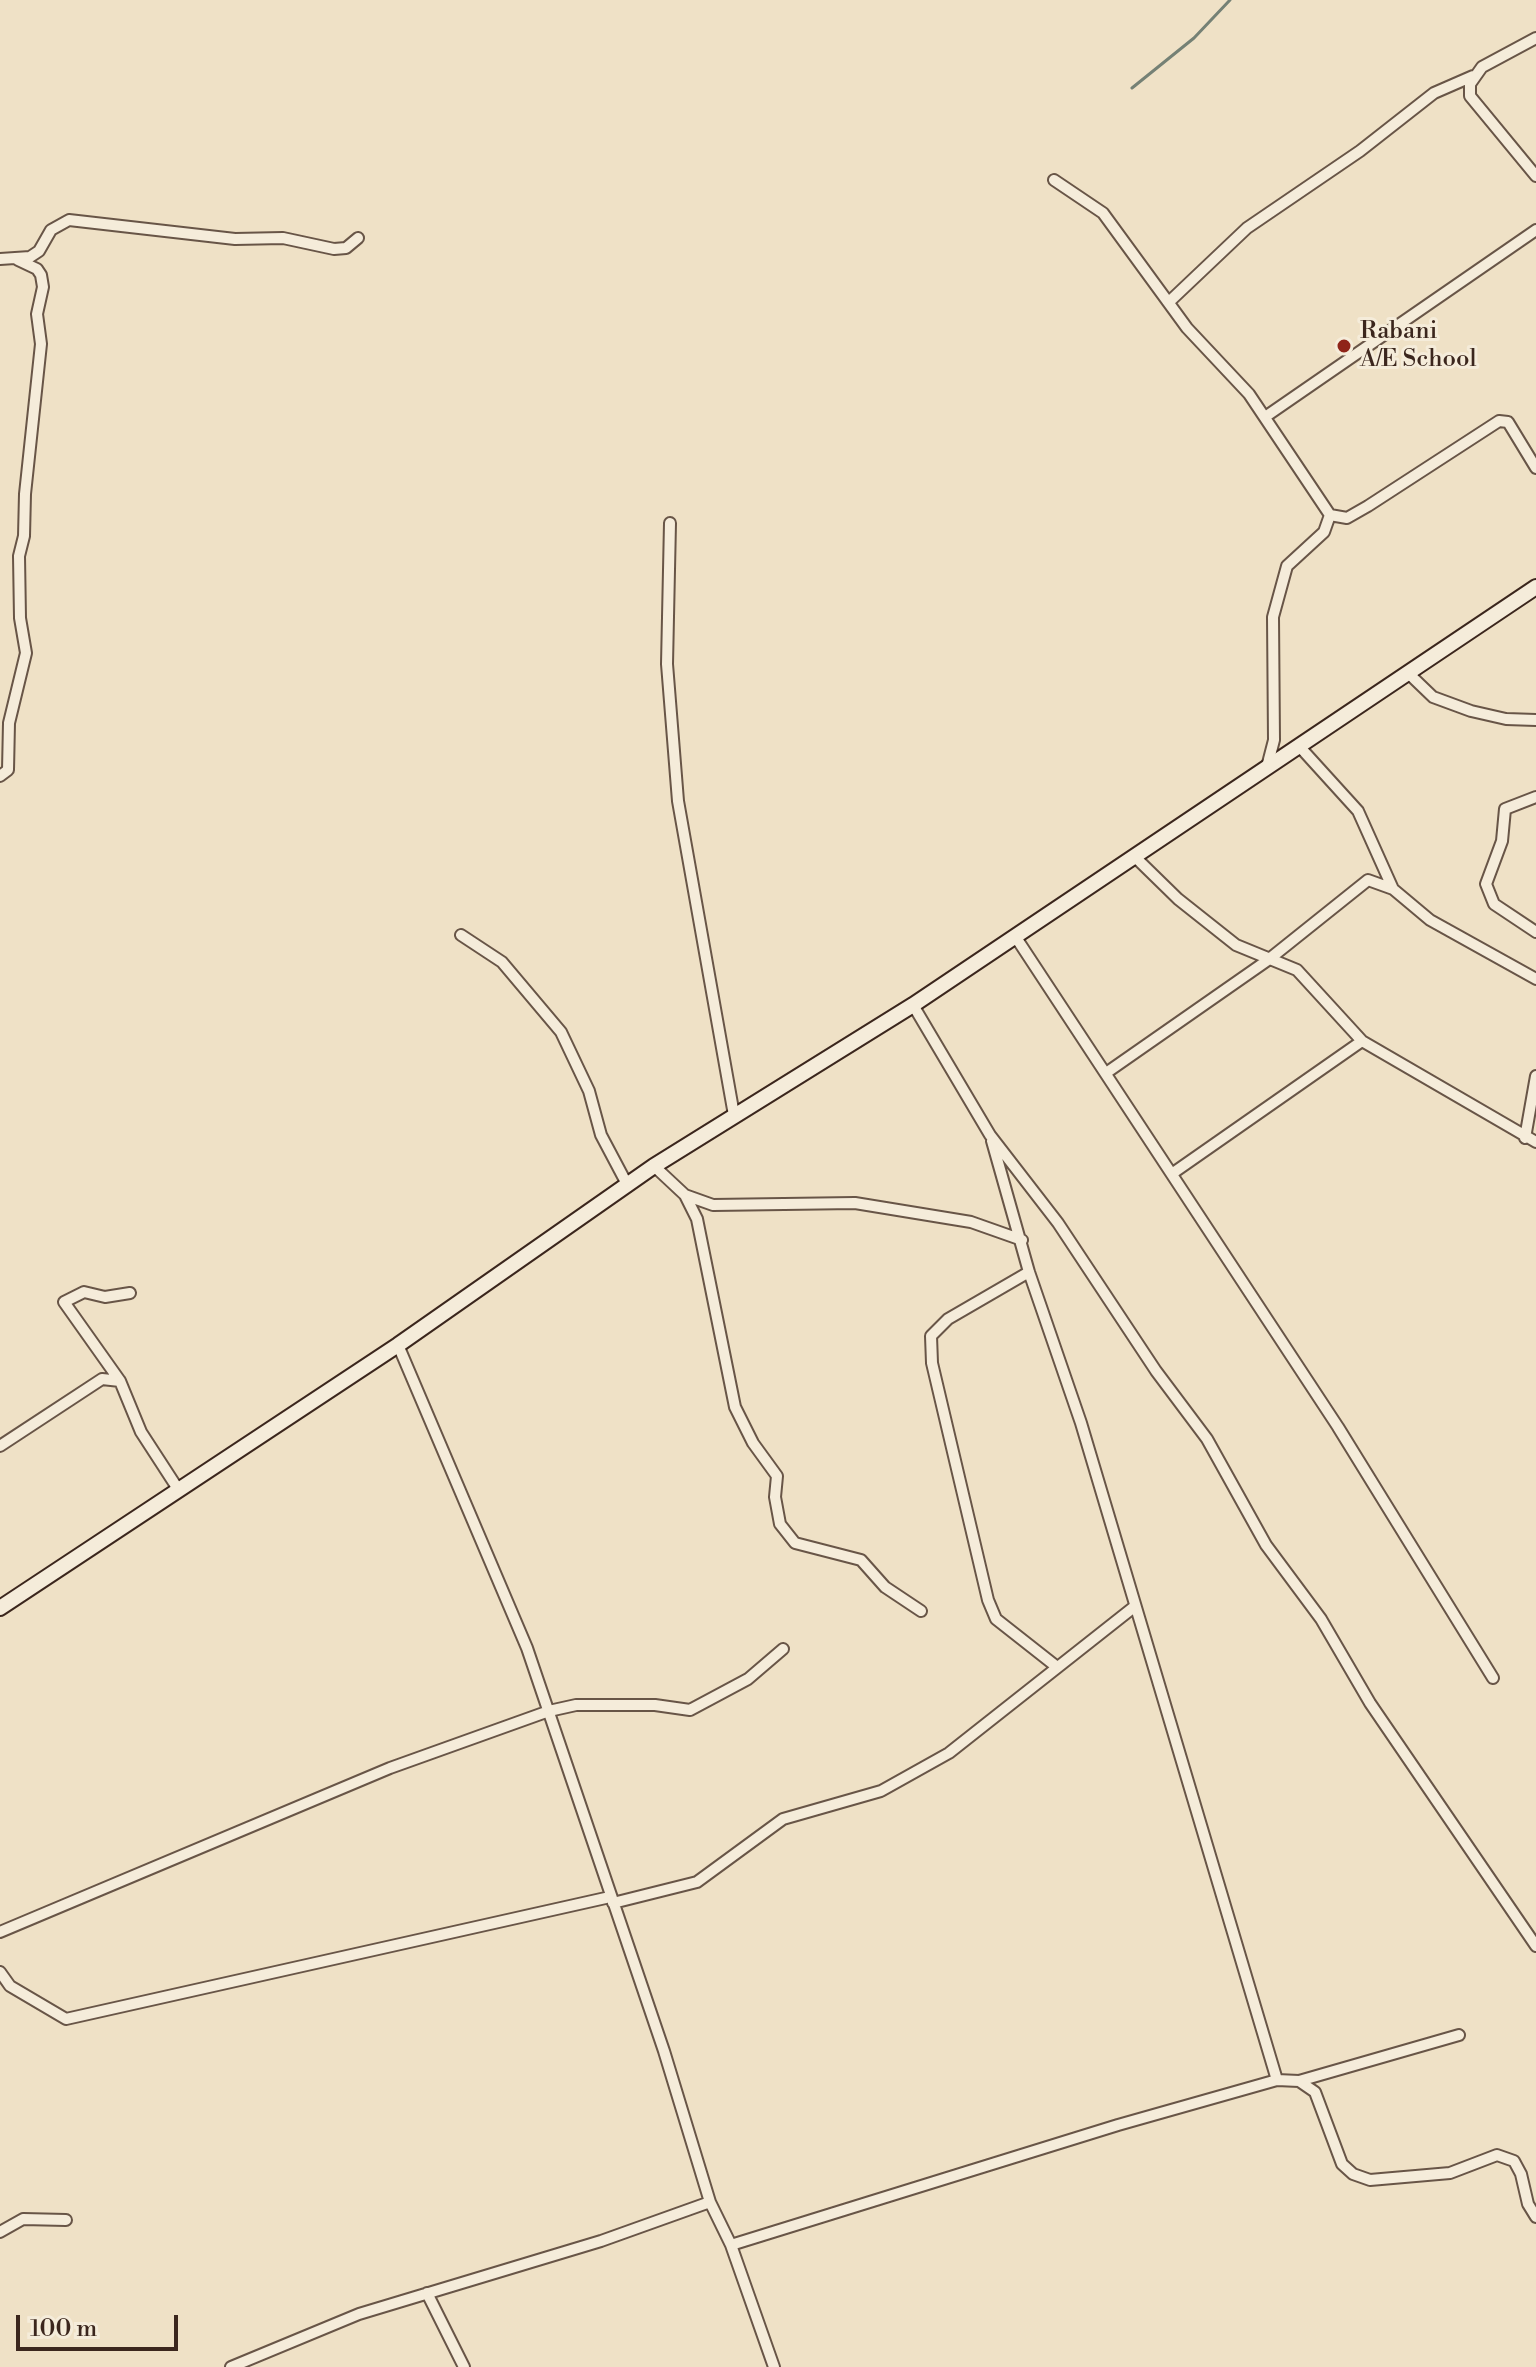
<!DOCTYPE html>
<html>
<head>
<meta charset="utf-8">
<style>
  body { margin:0 }
  #map { position:relative; width:1536px; height:2367px; overflow:hidden; background:#efe1c6; font-family:"Libre Bodoni",serif }
  canvas { display:block }
  .scale { position:absolute; left:16px; top:2315px; width:162px; height:36px; box-sizing:border-box; border:4px solid #3b261d; border-top:0; padding-left:10px; font-size:24px; line-height:28px; white-space:nowrap; color:#3b261d; -webkit-text-stroke:6px #f5ecda; paint-order:stroke }
</style>
</head>
<body>
<div id="map">
<canvas width="1536" height="2367"></canvas>
<div class="scale">100 m</div>
</div>
<script>
const ctx = document.querySelector('canvas').getContext('2d');
ctx.lineJoin = 'round';
function poly(rows) {
  const path = new Path2D();
  for (const r of rows) {
    path.moveTo(r[0], r[1]);
    for (let i = 2; i < r.length; i += 2) path.lineTo(r[i], r[i + 1]);
  }
  return path;
}
function trace(path, color, width, dash) {
  ctx.strokeStyle = color;
  ctx.lineWidth = width;
  ctx.lineCap = dash ? 'butt' : 'round';
  ctx.setLineDash(dash || []);
  ctx.stroke(path);
}
function label(font, color, halo, rows, align = 'center') {
  ctx.font = font + ' "Libre Bodoni",serif';
  ctx.lineWidth = 6;
  ctx.setLineDash([]);
  ctx.textBaseline = 'middle';
  ctx.strokeStyle = halo;
  ctx.fillStyle = color;
  for (const [text, x, y, turn = 0] of rows) {
    ctx.save();
    ctx.translate(x, y);
    ctx.rotate((+turn || 0) * Math.PI / 180);
    ctx.textAlign = isNaN(turn) ? turn : align;
    if (halo) ctx.strokeText(text, 0, 0);
    ctx.fillText(text, 0, 0);
    ctx.restore();
  }
}
const stream = poly([
  [1132,88,1194,38,1230,0]
]);
const street = poly([
  [1536,38,1482,67,1470,84,1470,96,1536,176],
  [1054,180,1103,213,1187,328,1249,394,1330,515,1324,532,1287,566,1273,617,1274,740,1267,767],
  [0,259,30,257,39,251,51,230,69,220,235,239,283,238,334,249,346,248,358,238],
  [1170,301,1247,228,1360,151,1434,93,1473,76],
  [1265,417,1536,230],
  [1330,515,1347,518,1368,506,1499,421,1508,422,1536,468],
  [670,523,667,664,678,801,734,1115],
  [1407,672,1433,697,1471,711,1506,719,1536,720],
  [1299,746,1358,811,1393,889,1430,920,1536,979],
  [0,776,8,770,9,723,26,653,20,618,19,556,24,536,25,494,41,344,37,314,43,287,41,275,37,269,18,260],
  [1536,797,1505,809,1502,841,1486,884,1494,904,1536,932],
  [1134,856,1178,899,1236,945,1297,970,1362,1041,1536,1142],
  [461,935,502,962,561,1032,589,1091,601,1135,628,1186],
  [1015,936,1338,1427,1493,1678],
  [913,1005,990,1135,1058,1223,1156,1371,1207,1439,1266,1545,1321,1619,1370,1703,1536,1946],
  [1106,1073,1268,960,1368,880,1393,889],
  [1525,1138,1536,1076],
  [992,1141,1029,1272,1081,1423,1277,2080],
  [654,1166,685,1195,713,1205,855,1203,971,1222,1022,1240],
  [1173,1173,1362,1041],
  [685,1195,697,1219,735,1407,753,1443,777,1476,775,1497,780,1524,795,1543,861,1560,885,1587,921,1611],
  [1029,1272,948,1319,931,1336,932,1363,988,1600,996,1619,1057,1667],
  [398,1345,527,1648,664,2051,710,2202,731,2245,774,2367],
  [120,1381,64,1302,84,1292,105,1297,130,1293],
  [0,1446,102,1379,120,1381,141,1432,178,1489],
  [613,1903,697,1882,783,1819,881,1791,949,1753,1134,1607],
  [0,1932,390,1768,549,1711,576,1705,655,1705,690,1710,748,1679,783,1649],
  [0,1972,10,1986,66,2019,610,1897],
  [1299,2081,1459,2035],
  [0,2232,23,2219,66,2220],
  [731,2245,1118,2125,1277,2080,1299,2081,1315,2092,1342,2164,1353,2174,1370,2180,1450,2173,1497,2155,1514,2161,1521,2174,1528,2204,1536,2217],
  [427,2293,464,2367],
  [231,2367,359,2314,601,2241,710,2202]
]);
const secondary = poly([
  [0,1608,398,1345,654,1166,913,1005,1536,587]
]);
const markers = [
  [1344,346,8,"#8f2418"]
];
const poiNames = [
  ["Rabani",1360,332],
  ["A/E School",1360,360]
];
trace(stream, '#758175', 3);
trace(street, '#685547', 14);
trace(secondary, '#3b261d', 18);
trace(street, '#f5ecda', 10);
trace(secondary, '#f5ecda', 14);
for (const [x, y, r, color] of markers) {
  const dot = new Path2D();
  dot.arc(x, y, r, 0, 2 * Math.PI);
  ctx.fillStyle = color;
  ctx.fill(dot);
  trace(dot, '#f5ecda', 3);
}
label('24px', '#3b261d', '#f5ecda', poiNames, 'left');
</script>
</body>
</html>
